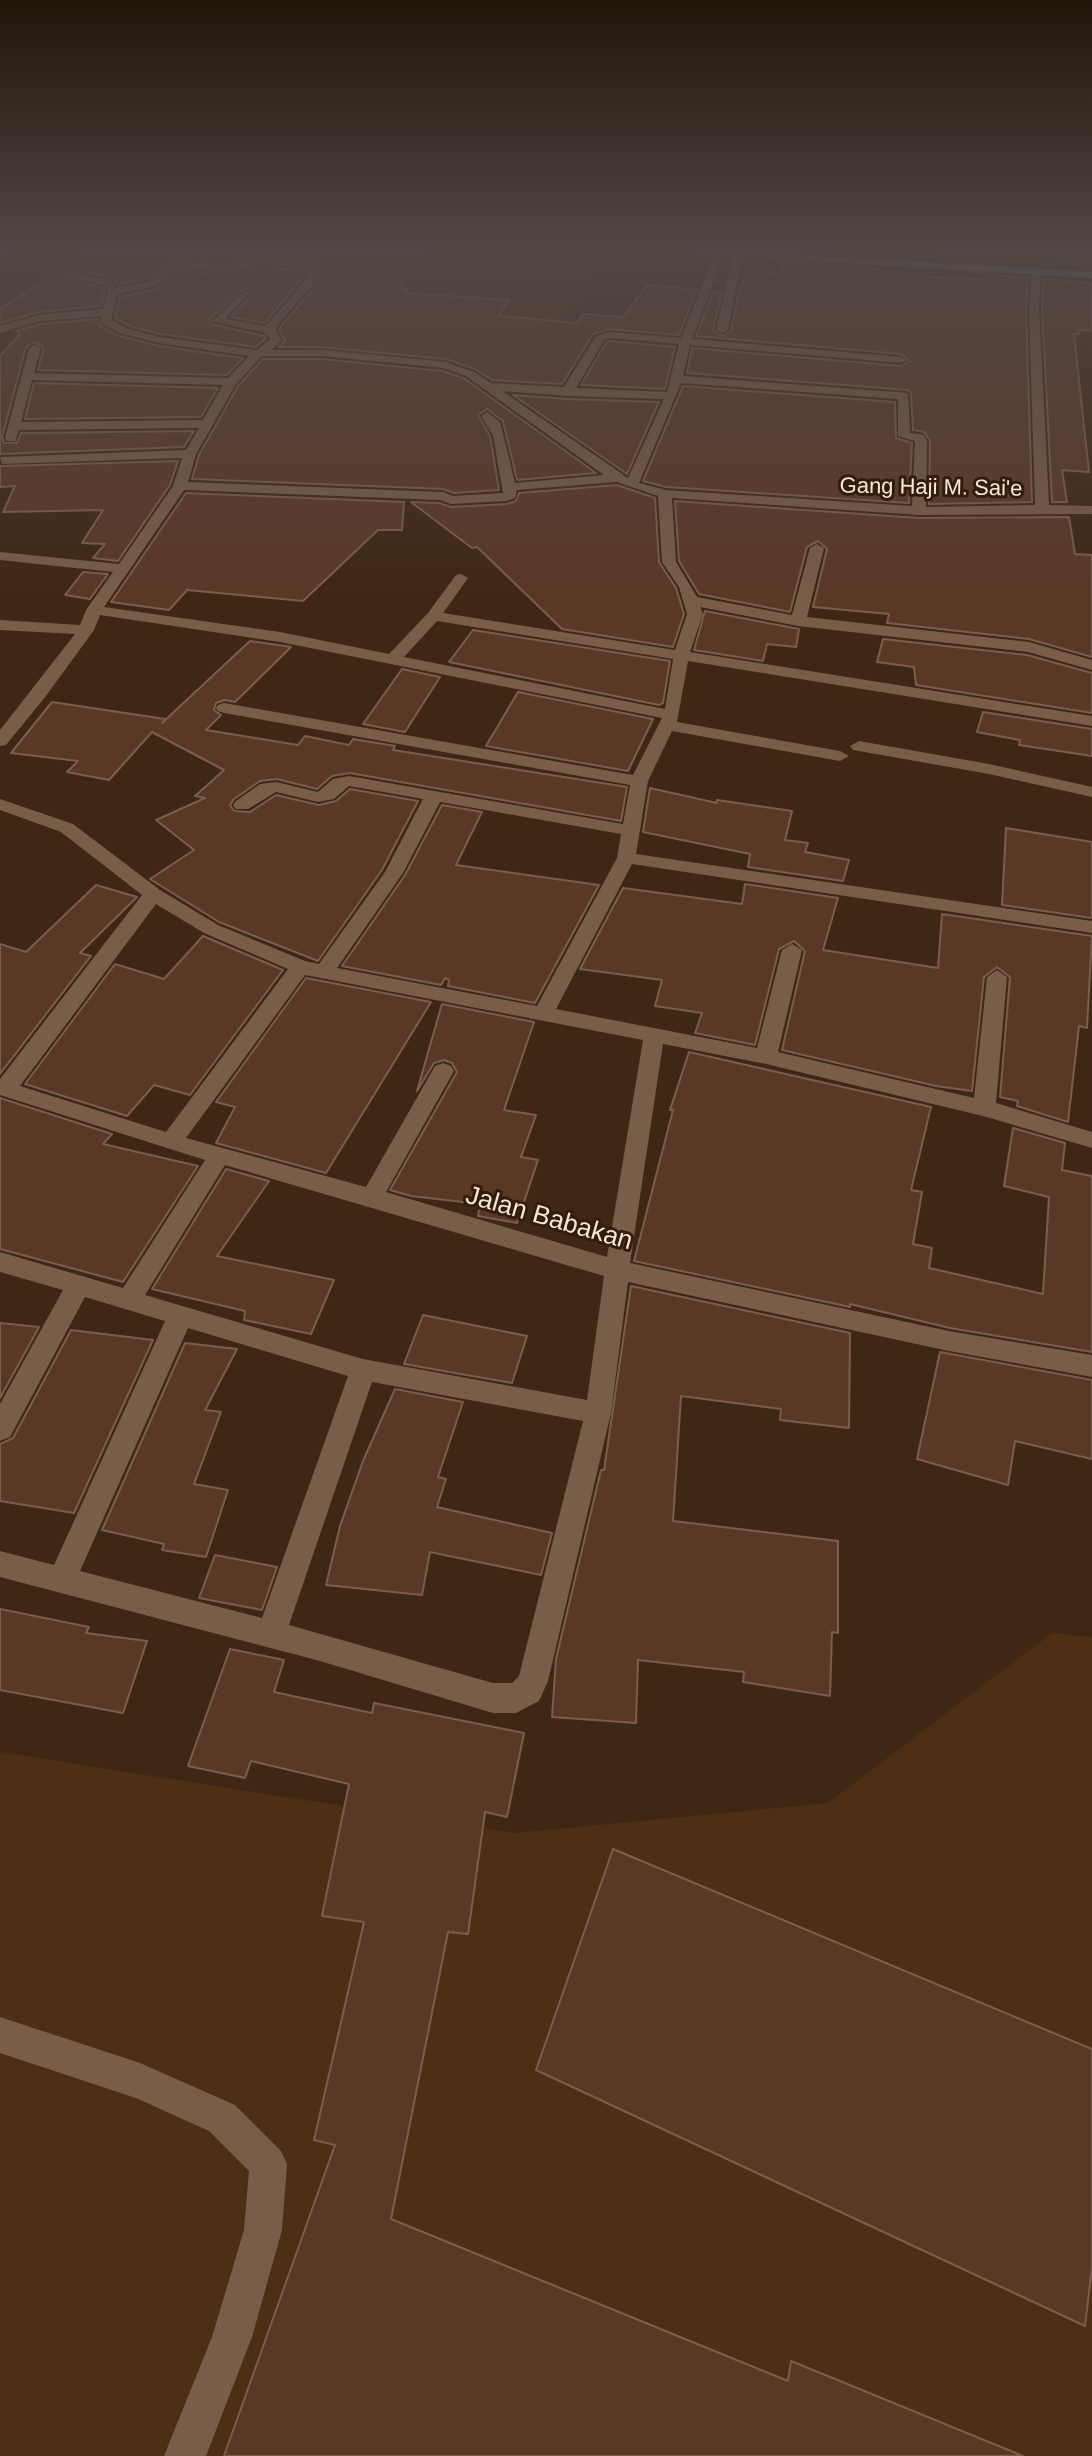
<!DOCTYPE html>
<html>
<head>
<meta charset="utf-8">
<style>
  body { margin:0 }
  canvas { display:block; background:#3e2713 }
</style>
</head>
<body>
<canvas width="1092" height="2456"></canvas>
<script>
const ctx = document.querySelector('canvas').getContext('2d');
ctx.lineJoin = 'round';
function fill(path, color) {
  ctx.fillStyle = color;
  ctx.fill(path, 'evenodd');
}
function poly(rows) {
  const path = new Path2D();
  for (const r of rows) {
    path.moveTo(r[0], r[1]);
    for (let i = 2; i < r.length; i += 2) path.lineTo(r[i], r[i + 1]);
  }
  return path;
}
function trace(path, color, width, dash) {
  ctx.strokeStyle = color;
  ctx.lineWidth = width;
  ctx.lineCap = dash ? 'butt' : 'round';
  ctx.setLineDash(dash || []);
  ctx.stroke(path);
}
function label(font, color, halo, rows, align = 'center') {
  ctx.font = font + ' Helvetica,sans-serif';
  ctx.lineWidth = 6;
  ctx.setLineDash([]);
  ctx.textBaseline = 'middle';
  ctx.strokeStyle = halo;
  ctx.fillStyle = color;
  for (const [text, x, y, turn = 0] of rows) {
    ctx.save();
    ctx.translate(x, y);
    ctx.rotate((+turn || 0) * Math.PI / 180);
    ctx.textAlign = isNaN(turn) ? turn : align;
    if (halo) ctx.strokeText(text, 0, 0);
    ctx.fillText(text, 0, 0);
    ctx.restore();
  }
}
const built = poly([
  [0,251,117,251,86,270,0,261],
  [193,251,606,251,533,370,299,350,331,311,349,263,288,254],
  [0,283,30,284,71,290,61,310,0,325],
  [1052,1633,1092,1637,1092,2456,0,2456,0,1752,514,1833,828,1803]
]);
const forest = poly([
  [903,251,1092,251,1092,262]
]);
const river = poly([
  [1041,251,1092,251,1092,262,1057,261,1045,258,1041,251]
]);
const building = poly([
  [92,251,241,251,237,262,173,259,148,279,118,285,113,278,66,267,92,251],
  [257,252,425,251,397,288,409,289,405,293,509,300,499,316,577,323,583,314,623,317,647,285,697,290,679,335,609,329,593,334,562,384,492,380,475,369,446,359,321,347,279,347,285,340,279,330,281,326,313,289,323,264,315,259,256,254,257,252],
  [781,262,880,270,880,274,988,280,989,275,1028,278,1026,307,1032,502,929,504,930,441,924,432,913,430,911,393,908,390,687,373,692,348,901,366,910,361,901,354,696,336,713,291,722,292,713,331,723,336,731,331,739,291,748,271,781,274,781,262],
  [252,266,305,271,299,282,265,323,231,317,248,299,248,294,241,291,210,319,211,324,264,336,266,338,256,347,160,334,129,326,115,318,120,297,157,289,176,271,231,275,247,272,252,266],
  [56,274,102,288,105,292,101,306,39,312,0,323,0,309,56,274],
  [1043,279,1092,283,1092,331,1078,330,1079,334,1074,334,1089,472,1062,470,1067,502,1052,502,1042,307,1043,279],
  [98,319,100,326,119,336,159,346,243,358,227,375,38,370,44,347,34,342,26,347,2,437,4,443,17,443,21,433,194,431,184,447,0,454,0,356,20,334,16,331,41,324,98,319],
  [611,341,675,347,665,389,581,385,606,343,611,341],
  [263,359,321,359,443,371,465,379,596,473,517,480,503,421,487,409,478,415,490,436,499,490,454,493,443,489,192,479,199,455,238,386,263,359],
  [34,383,218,388,201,417,25,419,34,383],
  [683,386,895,402,896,438,912,443,909,503,666,487,643,481,683,386],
  [513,395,568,399,659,402,627,474,513,395],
  [178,461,170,485,118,561,93,558,105,544,82,543,103,510,3,512,15,486,0,487,0,466,178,461],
  [617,485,655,498,659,562,676,588,684,614,673,647,562,629,477,547,472,548,411,502,439,503,451,507,507,504,516,501,519,493,617,485],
  [186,493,404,502,402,530,378,530,303,601,187,590,169,610,111,602,186,493],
  [675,501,919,518,1069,517,1075,554,1092,555,1092,657,1029,639,887,623,889,614,813,607,827,549,818,541,807,547,790,612,699,594,679,561,675,501],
  [83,572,108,574,90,599,65,595,83,572],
  [705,611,799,629,796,647,767,644,763,661,694,650,705,611],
  [473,630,670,661,663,703,659,705,449,662,473,630],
  [883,639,1027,655,1092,673,1092,713,916,685,914,667,877,662,883,639],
  [250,641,291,647,235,702,225,700,216,703,214,710,221,715,206,730,298,745,305,736,349,745,353,739,395,746,393,750,627,787,621,821,350,773,332,776,317,789,277,779,260,781,234,799,230,805,234,811,250,812,276,795,319,805,336,801,350,789,418,801,382,870,318,961,219,922,150,879,194,850,156,820,205,798,195,796,224,770,152,732,109,780,67,772,78,761,11,753,52,702,165,719,162,723,250,641],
  [402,669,440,677,405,732,363,724,402,669],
  [518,692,653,719,628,771,486,746,518,692],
  [983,712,1092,729,1092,756,1019,745,1020,740,977,732,983,712],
  [650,788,717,803,717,800,792,811,785,840,808,843,805,852,849,860,843,881,748,867,750,854,643,832,650,788],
  [442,805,482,812,456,865,599,885,535,1003,448,986,449,980,445,978,441,985,342,966,405,875,442,805],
  [1006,828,1092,842,1092,918,1002,905,1006,828],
  [745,884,838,898,823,950,938,968,942,914,1092,936,1087,1028,1079,1026,1068,1122,1017,1106,1018,1101,1000,1097,1010,977,997,967,984,977,972,1091,936,1086,782,1050,805,951,794,941,779,949,755,1045,695,1033,702,1013,655,1006,662,980,580,969,623,888,742,904,745,884],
  [96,885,137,897,80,953,91,956,0,1074,0,944,26,952,96,885],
  [203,936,283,970,190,1095,154,1085,127,1116,25,1084,115,964,164,979,203,936],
  [306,978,431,1002,326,1173,216,1143,235,1107,216,1102,306,978],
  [442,1004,534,1022,504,1110,536,1115,521,1157,538,1160,517,1223,478,1216,480,1204,411,1196,390,1190,457,1072,452,1063,444,1060,434,1063,417,1091,442,1004],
  [689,1052,931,1107,911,1190,922,1192,913,1244,932,1248,929,1268,1043,1294,1049,1197,1004,1186,1013,1128,1065,1143,1062,1170,1092,1176,1092,1352,950,1328,850,1304,850,1307,634,1261,673,1110,670,1110,689,1052],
  [0,1098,112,1134,103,1144,198,1166,123,1282,0,1249,0,1098],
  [226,1169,269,1181,217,1256,334,1280,311,1334,244,1320,245,1311,152,1289,226,1169],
  [631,1286,850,1333,849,1428,780,1420,781,1409,681,1396,673,1521,838,1541,838,1633,832,1632,830,1696,743,1682,744,1672,638,1660,636,1723,552,1717,556,1659,601,1470,604,1470,631,1286],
  [423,1315,527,1336,512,1383,404,1364,423,1315],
  [0,1323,39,1327,0,1398,0,1323],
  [71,1330,153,1340,74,1513,0,1501,0,1444,13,1438,71,1330],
  [185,1343,237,1349,205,1410,221,1412,194,1484,228,1490,206,1557,162,1550,164,1544,102,1530,185,1343],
  [940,1352,1092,1380,1092,1459,1015,1441,1008,1485,917,1459,940,1352],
  [395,1389,463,1402,438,1477,446,1479,437,1507,552,1533,541,1575,430,1552,422,1595,326,1585,340,1526,363,1461,395,1389],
  [215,1555,277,1567,262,1610,199,1598,215,1555],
  [0,1609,89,1627,86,1633,147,1641,123,1713,0,1690,0,1609],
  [230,1649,284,1660,274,1692,372,1713,374,1703,524,1733,507,1817,485,1812,468,1934,448,1932,391,2219,788,2381,791,2361,1023,2456,224,2456,335,2145,314,2140,364,1922,322,1916,349,1784,251,1761,245,1778,188,1766,230,1649],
  [613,1849,1092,2049,1092,2267,1085,2326,536,2070,613,1849]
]);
const lane = poly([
  [0,251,8,251,0,256,0,251]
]);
const street = poly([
  [244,251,254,251,253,257,315,262,320,265,311,287,278,324,276,330,282,340,271,350,321,350,446,362,474,372,491,383,564,387,596,336,610,332,681,338,716,252,725,251,692,339,901,357,907,360,901,363,690,345,683,376,908,393,910,433,924,435,927,441,926,507,1035,505,1029,307,1032,271,1041,269,1039,307,1049,505,1092,506,1092,514,919,515,672,498,676,562,697,597,792,615,810,548,817,544,824,548,807,617,1029,642,1092,660,1092,670,1028,652,798,626,700,607,703,614,690,652,1092,716,1092,726,688,661,677,722,840,751,849,756,840,761,672,731,648,781,636,854,1092,921,1092,933,632,864,556,1009,757,1048,782,950,792,944,802,950,778,1052,974,1098,987,977,997,970,1007,977,996,1103,1092,1132,1092,1148,983,1116,766,1064,663,1044,630,1263,949,1331,1092,1355,1092,1377,949,1351,628,1282,611,1413,548,1681,539,1701,516,1713,493,1713,320,1661,0,1577,0,1551,54,1565,165,1321,85,1297,10,1437,0,1441,0,1404,63,1290,0,1272,0,1252,123,1288,205,1160,0,1095,0,1079,142,895,61,832,0,810,0,799,73,824,160,890,218,925,305,961,319,964,385,872,423,799,349,786,334,799,318,802,276,792,248,809,236,809,233,805,236,801,260,784,276,782,318,792,333,779,349,776,623,824,630,785,224,713,218,711,216,708,218,705,224,703,633,775,662,718,280,642,100,615,94,630,46,696,6,745,0,746,0,730,75,634,0,630,0,620,80,625,86,610,113,572,0,560,0,552,119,564,173,486,182,458,2,464,0,457,186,450,199,428,19,430,15,441,7,441,5,438,29,348,35,345,41,348,34,373,228,378,249,356,159,343,120,333,101,323,101,316,40,321,0,333,0,326,39,315,103,309,108,292,104,285,59,273,59,269,112,281,116,288,149,282,173,262,239,265,244,251],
  [251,263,309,268,302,284,266,326,225,319,246,297,241,294,212,321,266,333,270,339,257,350,159,337,128,329,111,320,118,294,156,286,175,268,231,272,246,269,251,263],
  [611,338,679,344,667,392,576,388,604,340,611,338],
  [262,356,321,356,444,368,466,376,604,475,515,483,500,422,487,412,481,416,493,435,503,493,453,496,443,492,188,482,196,454,236,384,262,356],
  [32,380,223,385,203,420,21,422,32,380],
  [681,383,898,399,898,436,915,441,912,506,666,490,639,483,681,383],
  [502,391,568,396,664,399,628,478,502,391],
  [617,482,658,496,662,562,679,587,687,614,675,650,443,613,468,578,461,574,456,575,428,613,389,654,280,632,104,607,184,490,440,500,451,504,507,501,515,498,517,490,617,482],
  [437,621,673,659,665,709,404,657,437,621],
  [440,802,621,834,617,858,537,1006,337,968,403,873,440,802],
  [156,904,204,933,288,969,166,1132,20,1086,156,904],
  [305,975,643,1040,607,1257,386,1192,454,1071,451,1066,443,1063,435,1066,366,1187,186,1138,305,975],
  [225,1165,604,1276,587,1400,363,1359,145,1295,225,1165],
  [188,1328,348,1376,262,1618,80,1571,188,1328],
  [372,1382,583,1421,519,1676,512,1683,493,1683,289,1625,372,1382],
  [734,251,743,253,728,330,722,333,716,330,734,251],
  [859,741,989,764,1092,787,1092,797,989,774,853,750,850,746,859,741],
  [0,2017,140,2063,235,2105,281,2151,287,2164,282,2230,252,2337,206,2456,164,2456,212,2337,244,2230,249,2171,209,2131,136,2098,0,2053,0,2017]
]);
const highway = poly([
  [694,251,740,251,1092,272,1092,278,699,254,694,251]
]);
const farStreetnames = [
  ["Gang Haji M. Sai'e",931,488,1]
];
const streetNames = [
  ["Jalan Babakan",549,1219,16]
];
fill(built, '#4c2f15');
fill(forest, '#325c4a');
fill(river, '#466f84');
fill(building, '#5a3826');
trace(building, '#7b5d4c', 2);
fill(lane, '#785d48');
fill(street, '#785d48');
fill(highway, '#55a5cb');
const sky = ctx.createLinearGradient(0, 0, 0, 594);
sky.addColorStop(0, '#22150a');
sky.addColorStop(0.42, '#524744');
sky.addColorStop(1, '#52474400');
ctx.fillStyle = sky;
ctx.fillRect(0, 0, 1092, 594);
label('22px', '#f5e6da', '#331d09', farStreetnames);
label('26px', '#f5e6da', '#331d09', streetNames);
</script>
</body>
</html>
